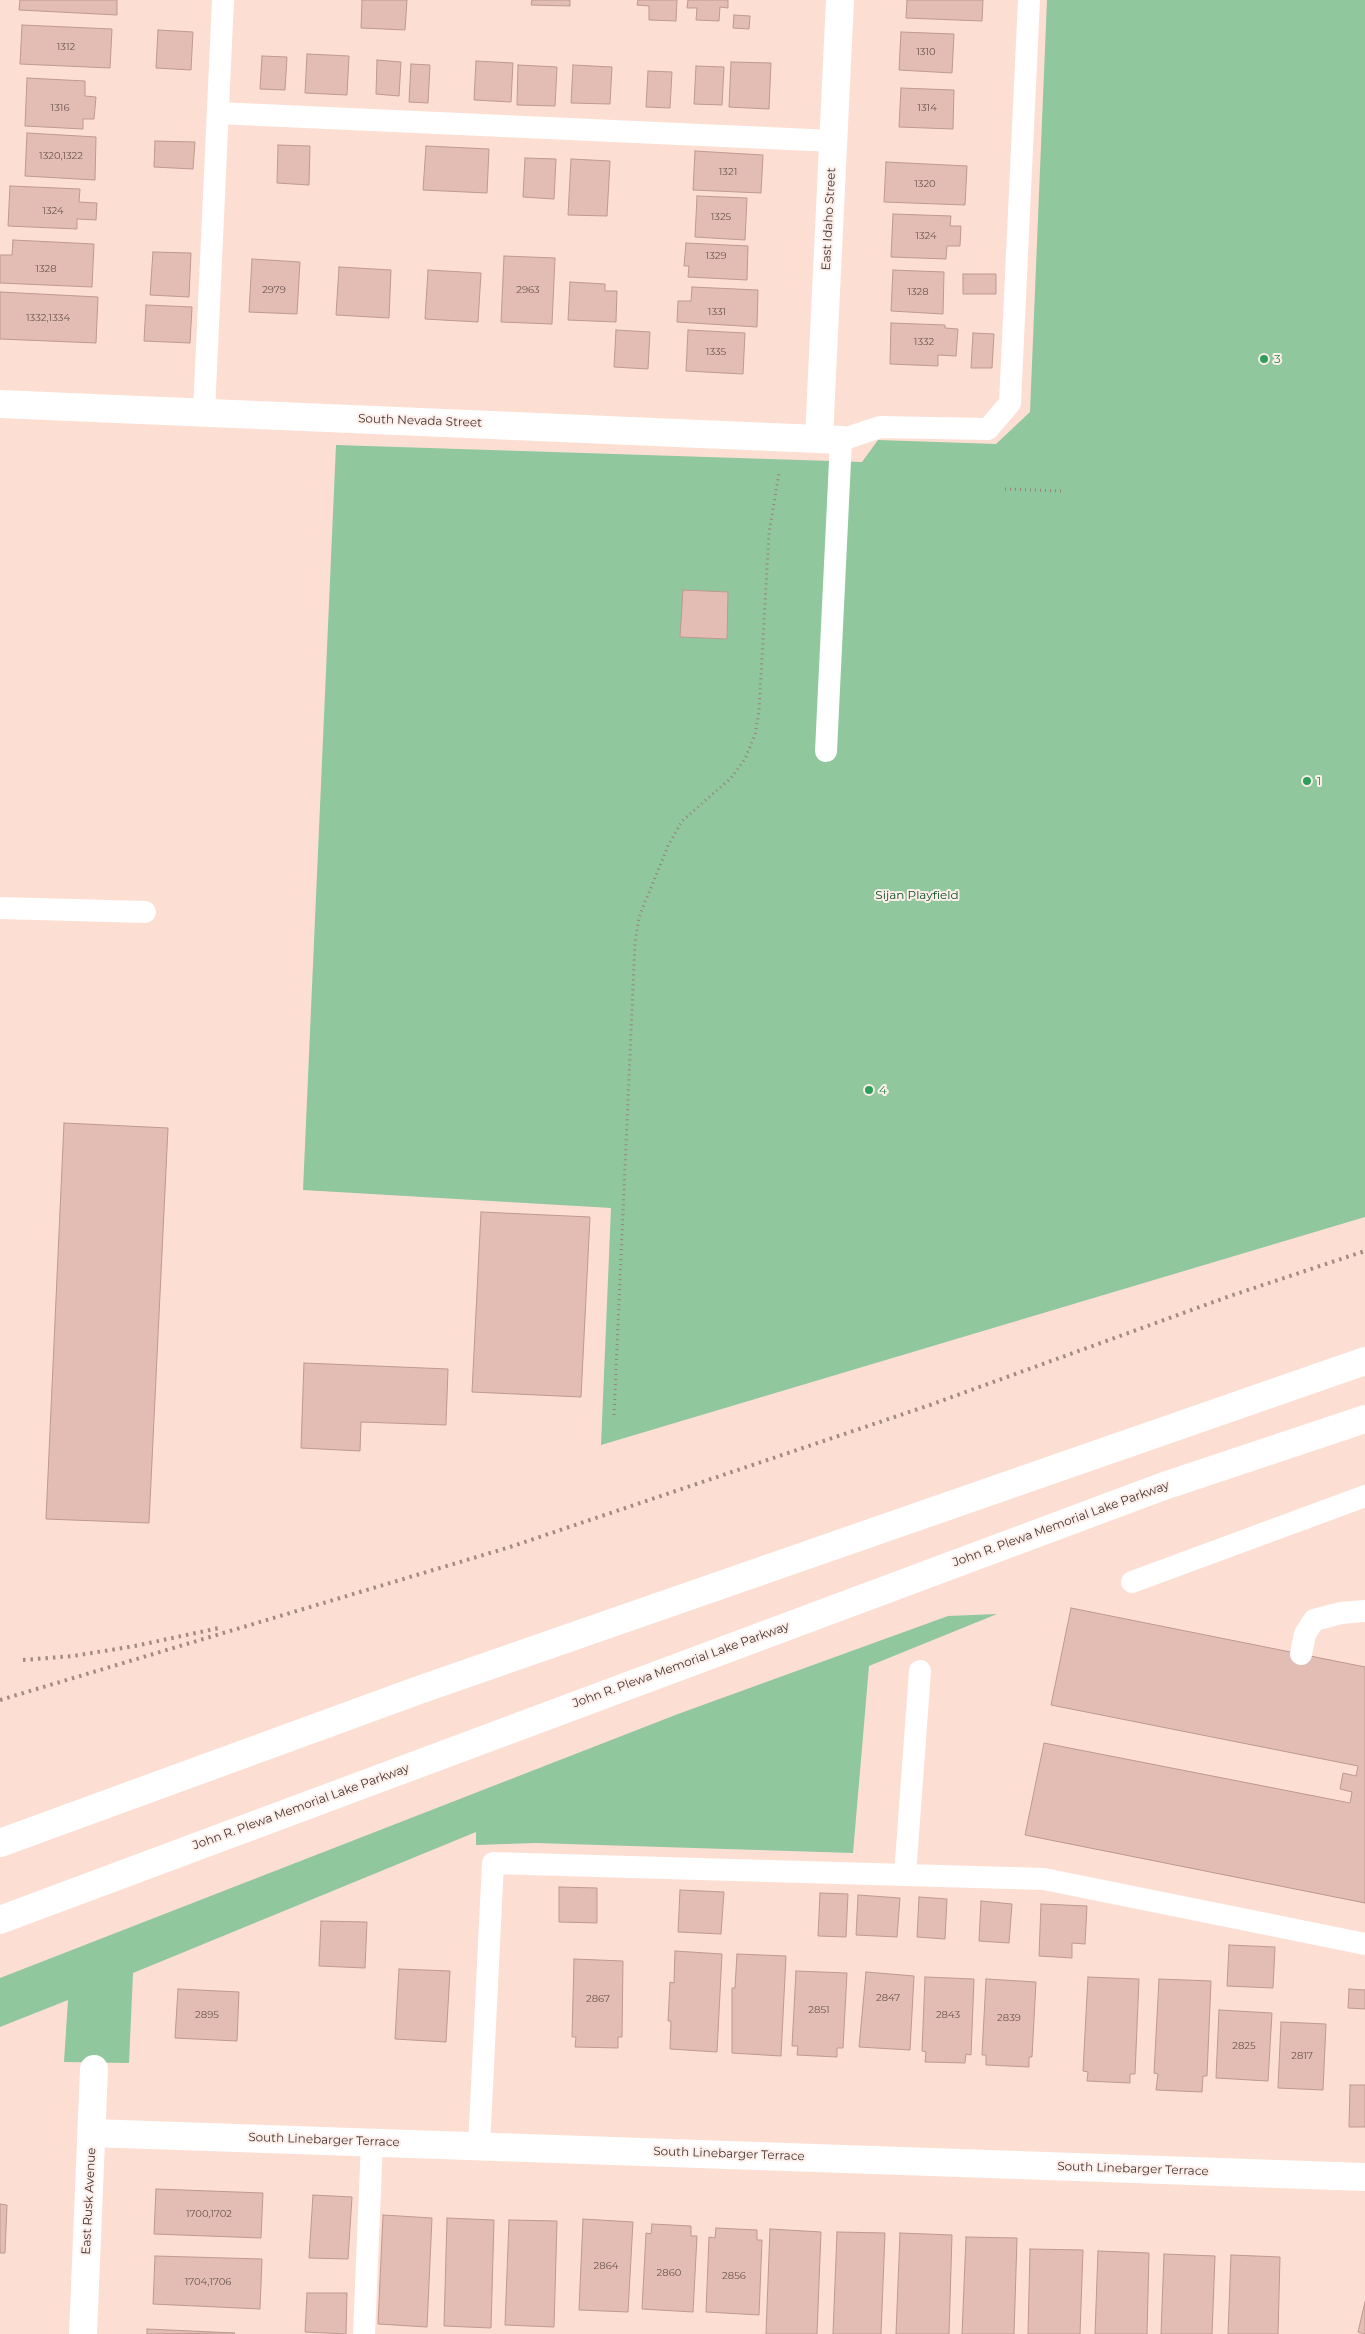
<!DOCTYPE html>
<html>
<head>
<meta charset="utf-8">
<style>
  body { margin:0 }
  canvas { display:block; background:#fcded2 }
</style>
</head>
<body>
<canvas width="1365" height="2334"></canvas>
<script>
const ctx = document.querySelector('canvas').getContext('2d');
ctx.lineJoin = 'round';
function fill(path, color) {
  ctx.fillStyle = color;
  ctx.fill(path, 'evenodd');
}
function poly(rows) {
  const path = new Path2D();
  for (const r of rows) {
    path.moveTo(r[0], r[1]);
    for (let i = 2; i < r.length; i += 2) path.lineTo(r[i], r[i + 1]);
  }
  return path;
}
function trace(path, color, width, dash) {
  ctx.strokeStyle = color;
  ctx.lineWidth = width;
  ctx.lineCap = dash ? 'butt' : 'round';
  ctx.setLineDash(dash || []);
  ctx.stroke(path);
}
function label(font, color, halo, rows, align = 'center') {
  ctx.font = font + ' Montserrat,sans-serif';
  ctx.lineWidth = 4;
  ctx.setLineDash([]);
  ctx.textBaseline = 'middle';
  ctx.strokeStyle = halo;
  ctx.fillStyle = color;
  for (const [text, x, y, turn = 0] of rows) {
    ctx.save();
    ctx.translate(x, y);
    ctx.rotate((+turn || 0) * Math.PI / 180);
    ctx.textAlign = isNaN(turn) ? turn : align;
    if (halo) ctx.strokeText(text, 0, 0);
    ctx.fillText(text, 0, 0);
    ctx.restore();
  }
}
const green = poly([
  [1047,0,1365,0,1365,1217,601,1445,611,1208,303,1190,336,445,862,462,878,440,996,444,1030,412],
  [997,1614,869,1666,853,1853,536,1843,476,1845,476,1832,133,1973,129,2063,64,2062,68,2000,0,2027,0,1978,678,1714,948,1616]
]);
const building = poly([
  [20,0,117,0,117,15,19,10,20,0],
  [362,0,407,0,405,30,361,28,362,0],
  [532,0,570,0,570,6,531,5,532,0],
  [638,0,677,0,676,21,649,20,649,6,637,5,638,0],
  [688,0,728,0,728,8,720,7,719,21,696,20,697,8,687,8,688,0],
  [907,0,983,0,982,21,906,18,907,0],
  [734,15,750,16,749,29,733,28,734,15],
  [22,25,112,29,110,68,20,64,22,25],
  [158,30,193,32,191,70,156,68,158,30],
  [901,32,954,34,952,73,899,70,901,32],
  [307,54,349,56,347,95,305,93,307,54],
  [262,56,287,57,285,90,260,89,262,56],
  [377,60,401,62,399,96,376,94,377,60],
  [476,61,513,63,511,102,474,100,476,61],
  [731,62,771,63,769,109,729,107,731,62],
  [411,64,430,65,428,103,409,102,411,64],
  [518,65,557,67,555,106,517,105,518,65],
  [573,65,612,67,610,104,571,103,573,65],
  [696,66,724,67,722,105,694,104,696,66],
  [648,71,672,72,670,108,646,107,648,71],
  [27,78,85,81,85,96,96,97,94,119,83,119,83,129,25,126,27,78],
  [901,88,954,90,953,129,899,127,901,88],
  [27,133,96,137,95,180,25,176,27,133],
  [155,141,195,142,193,169,154,167,155,141],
  [278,145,310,146,309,185,277,183,278,145],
  [426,146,489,149,487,193,423,190,426,146],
  [695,151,763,155,761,193,693,190,695,151],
  [525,158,556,159,554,199,523,197,525,158],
  [571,159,610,161,607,216,568,215,571,159],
  [886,162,967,166,965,205,884,202,886,162],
  [10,186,80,189,79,202,97,203,96,220,77,219,77,229,8,226,10,186],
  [697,196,747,198,745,240,695,237,697,196],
  [893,214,951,216,950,226,961,226,960,246,947,246,946,259,891,257,893,214],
  [13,240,94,244,92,287,0,283,0,255,12,255,13,240],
  [686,243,748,246,747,280,688,277,689,266,684,266,686,243],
  [153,252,191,253,189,297,150,295,153,252],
  [504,256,555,258,552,324,501,322,504,256],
  [252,259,300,262,297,314,249,312,252,259],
  [339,267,391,270,389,318,336,315,339,267],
  [428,270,481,273,478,322,425,319,428,270],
  [893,270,944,272,943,314,891,311,893,270],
  [963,274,996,274,996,294,963,294,963,274],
  [570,282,605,284,605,291,617,291,616,322,568,320,570,282],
  [692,287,758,290,757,327,677,322,678,301,691,301,692,287],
  [0,292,98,297,96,343,0,339,0,292],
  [146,305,192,307,190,343,144,341,146,305],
  [891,323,945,325,945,328,958,329,956,356,938,355,938,366,890,364,891,323],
  [616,330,650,332,648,369,614,367,616,330],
  [688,330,745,333,743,374,686,371,688,330],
  [973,333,994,334,992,368,971,368,973,333],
  [683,590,728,592,727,639,680,637,683,590],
  [64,1123,168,1128,149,1523,46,1519,64,1123],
  [481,1212,590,1217,581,1397,472,1392,481,1212],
  [304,1363,448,1369,446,1425,361,1422,360,1451,301,1448,304,1363],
  [1071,1608,1365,1667,1365,1903,1025,1835,1044,1743,1350,1803,1352,1792,1340,1789,1343,1773,1356,1776,1358,1766,1051,1705,1071,1608],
  [559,1887,597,1888,597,1923,559,1922,559,1887],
  [680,1890,724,1892,721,1934,678,1932,680,1890],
  [820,1893,848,1894,846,1937,818,1936,820,1893],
  [858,1895,900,1898,897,1937,856,1935,858,1895],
  [919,1897,947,1899,945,1939,917,1937,919,1897],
  [981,1901,1012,1904,1009,1943,979,1941,981,1901],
  [1041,1904,1087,1906,1085,1944,1072,1943,1072,1958,1039,1956,1041,1904],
  [321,1921,367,1922,365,1968,319,1966,321,1921],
  [1229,1945,1275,1947,1273,1988,1227,1986,1229,1945],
  [675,1951,722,1954,717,2052,670,2049,671,2021,668,2021,670,1982,674,1983,675,1951],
  [737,1954,786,1956,781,2056,732,2053,732,1988,735,1988,737,1954],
  [574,1959,623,1961,622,2037,618,2037,618,2048,575,2047,576,2037,572,2037,574,1959],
  [399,1969,450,1971,446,2042,395,2039,399,1969],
  [796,1971,847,1973,843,2048,837,2048,837,2057,797,2055,798,2046,792,2046,796,1971],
  [866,1972,914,1976,910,2050,859,2047,866,1972],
  [925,1977,974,1979,971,2055,966,2054,965,2063,925,2062,926,2052,922,2051,925,1977],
  [1088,1977,1139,1979,1135,2074,1130,2074,1130,2083,1087,2081,1088,2072,1083,2071,1088,1977],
  [986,1979,1036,1982,1032,2057,1029,2057,1029,2067,986,2065,986,2055,982,2055,986,1979],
  [1159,1979,1211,1981,1207,2076,1203,2076,1202,2092,1156,2090,1158,2074,1154,2073,1159,1979],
  [178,1989,239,1992,237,2041,175,2038,178,1989],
  [1349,1989,1365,1990,1365,2009,1348,2008,1349,1989],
  [1219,2010,1272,2013,1268,2081,1216,2078,1219,2010],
  [1281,2022,1326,2024,1323,2090,1278,2088,1281,2022],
  [1350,2085,1365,2085,1365,2127,1349,2127,1350,2085],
  [156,2189,263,2193,261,2238,154,2234,156,2189],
  [313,2195,352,2197,348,2259,309,2258,313,2195],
  [0,2204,7,2205,5,2253,0,2253,0,2204],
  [383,2215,432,2218,427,2327,378,2324,383,2215],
  [447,2218,494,2220,491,2328,444,2326,447,2218],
  [583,2219,633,2222,628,2312,579,2310,583,2219],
  [509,2220,557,2221,554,2327,505,2325,509,2220],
  [652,2224,691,2226,691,2236,697,2236,693,2312,642,2309,646,2233,651,2234,652,2224],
  [716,2228,757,2230,757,2240,762,2240,759,2315,706,2312,709,2237,715,2238,716,2228],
  [770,2229,821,2232,817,2334,766,2334,770,2229],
  [837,2232,885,2233,881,2334,833,2334,837,2232],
  [900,2233,952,2235,949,2334,896,2334,900,2233],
  [966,2237,1017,2238,1014,2334,962,2334,966,2237],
  [1030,2249,1083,2250,1080,2334,1028,2334,1030,2249],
  [1098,2251,1149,2253,1147,2334,1095,2334,1098,2251],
  [1164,2254,1215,2256,1212,2334,1161,2334,1164,2254],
  [1231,2255,1280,2257,1278,2334,1228,2334,1231,2255],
  [155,2256,262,2259,260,2309,153,2304,155,2256],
  [307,2293,347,2293,346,2334,305,2332,307,2293],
  [1365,2302,1365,2334,1358,2332,1365,2302],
  [147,2329,235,2333,147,2334,147,2329]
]);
const path = poly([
  [1005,489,1061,491],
  [614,1415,635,942,639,917,668,846,682,821,731,778,745,759,755,735,759,711,769,533,779,473]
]);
const service = poly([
  [218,113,833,141],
  [204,412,223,0],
  [826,751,841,440,880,427,988,429,1010,403,1029,0],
  [0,908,145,912],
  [1132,1582,1365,1496],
  [1301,1654,1305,1634,1314,1620,1341,1613,1365,1611],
  [905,1875,920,1671],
  [479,2146,493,1863,1044,1879,1365,1944],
  [364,2334,372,2142]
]);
const minor = poly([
  [0,404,841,440],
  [819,438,840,0],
  [92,2133,1365,2177],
  [83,2334,94,2069]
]);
const primary = poly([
  [0,1843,419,1690,1365,1361],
  [0,1920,1164,1486,1365,1419]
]);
const rail = poly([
  [23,1660,73,1656,135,1646,219,1628],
  [0,1700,510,1547,930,1405,1230,1296,1365,1251]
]);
const markers = [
  [1264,359,5,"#2e9e5b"],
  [1307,781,5,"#2e9e5b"],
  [869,1090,5,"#2e9e5b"]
];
const numberNames = [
  ["1312",66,47],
  ["1310",926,52],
  ["1316",60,108],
  ["1314",927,108],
  ["1320,1322",61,156],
  ["1321",728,172],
  ["1320",925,184],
  ["1324",53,211],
  ["1325",721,217],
  ["1324",926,236],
  ["1329",716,256],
  ["1328",46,269],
  ["2979",274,290],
  ["2963",528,290],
  ["1328",918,292],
  ["1331",717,312],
  ["1332,1334",48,318],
  ["1332",924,342],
  ["1335",716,352],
  ["2847",888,1998],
  ["2867",598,1999],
  ["2851",819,2010],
  ["2895",207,2015],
  ["2843",948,2015],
  ["2839",1009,2018],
  ["2825",1244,2046],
  ["2817",1302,2056],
  ["1700,1702",209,2214],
  ["2864",606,2266],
  ["2860",669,2273],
  ["2856",734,2276],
  ["1704,1706",208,2282]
];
const streetNames = [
  ["East Idaho Street",829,219,-87],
  ["South Nevada Street",420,421,2],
  ["John R. Plewa Memorial Lake Parkway",1061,1524,-20],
  ["John R. Plewa Memorial Lake Parkway",681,1665,-20],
  ["John R. Plewa Memorial Lake Parkway",301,1807,-20],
  ["South Linebarger Terrace",324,2140,2],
  ["South Linebarger Terrace",729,2154,2],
  ["South Linebarger Terrace",1133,2169,2],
  ["East Rusk Avenue",89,2201,-87]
];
const leisureNames = [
  ["3",1274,359],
  ["1",1317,781],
  ["4",879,1090]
];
const parkNames = [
  ["Sijan Playfield",917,895]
];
fill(green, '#90c79d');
fill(building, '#e3bdb3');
trace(building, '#be998f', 1);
trace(path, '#978179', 3, [1, 4]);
trace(service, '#fff', 22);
trace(minor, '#fff', 28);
trace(primary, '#fff', 28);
trace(rail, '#a28b83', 4, [2.5, 5]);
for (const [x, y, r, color] of markers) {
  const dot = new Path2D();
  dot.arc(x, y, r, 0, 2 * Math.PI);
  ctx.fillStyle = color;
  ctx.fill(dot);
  trace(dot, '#feeee9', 2);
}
label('10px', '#6b5650', null, numberNames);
label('12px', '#43342f', '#feeee9', streetNames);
label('12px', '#27864d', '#feeee9', leisureNames, 'left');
label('12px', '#094e25', '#feeee9', parkNames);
</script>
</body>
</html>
